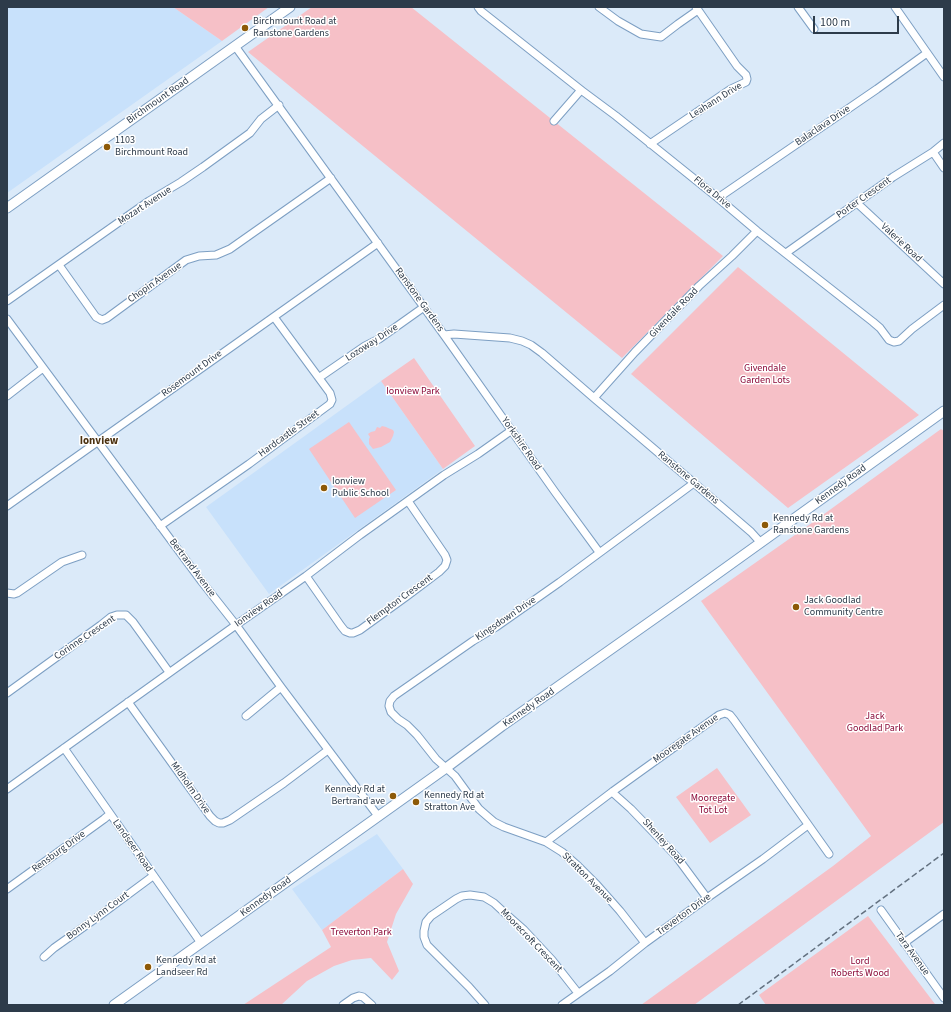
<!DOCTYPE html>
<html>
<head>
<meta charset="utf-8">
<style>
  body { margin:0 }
  #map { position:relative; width:951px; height:1012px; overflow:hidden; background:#dbeaf9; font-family:"Source Sans 3",sans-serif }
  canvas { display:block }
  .frame { position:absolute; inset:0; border:8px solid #2d3b4a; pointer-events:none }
  .scale { position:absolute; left:813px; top:16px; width:86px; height:18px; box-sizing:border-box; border:2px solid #2d3b4a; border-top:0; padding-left:5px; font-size:12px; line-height:14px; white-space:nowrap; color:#2d3b4a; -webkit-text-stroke:3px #fff; paint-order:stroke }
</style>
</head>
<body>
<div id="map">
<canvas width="951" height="1012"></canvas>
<div class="frame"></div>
<div class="scale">100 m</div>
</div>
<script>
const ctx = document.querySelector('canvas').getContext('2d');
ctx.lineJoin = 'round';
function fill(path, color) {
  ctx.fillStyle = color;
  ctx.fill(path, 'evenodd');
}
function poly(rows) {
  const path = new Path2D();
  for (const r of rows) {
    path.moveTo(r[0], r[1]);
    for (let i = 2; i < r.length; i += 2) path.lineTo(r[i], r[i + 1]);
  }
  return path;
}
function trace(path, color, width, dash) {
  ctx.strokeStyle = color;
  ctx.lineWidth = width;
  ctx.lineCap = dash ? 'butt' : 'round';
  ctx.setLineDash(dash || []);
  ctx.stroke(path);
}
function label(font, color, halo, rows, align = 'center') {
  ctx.font = font + ' "Source Sans 3",sans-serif';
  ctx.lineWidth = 3;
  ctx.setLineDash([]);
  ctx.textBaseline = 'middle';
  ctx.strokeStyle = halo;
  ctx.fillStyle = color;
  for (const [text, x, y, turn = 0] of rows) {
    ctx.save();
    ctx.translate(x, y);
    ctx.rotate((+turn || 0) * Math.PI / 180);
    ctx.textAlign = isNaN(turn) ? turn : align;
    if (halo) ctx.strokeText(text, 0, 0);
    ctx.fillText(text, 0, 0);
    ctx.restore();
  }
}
const built = poly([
  [7,7,173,7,222,41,7,193],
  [381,381,443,469,269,594,206,507],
  [377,834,403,869,322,930,292,889]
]);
const green = poly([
  [173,7,269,7,222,41],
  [312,7,411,7,723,256,622,358,248,52],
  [738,267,919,415,788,508,631,374],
  [414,358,475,446,443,469,381,381],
  [349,422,396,490,355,518,309,449],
  [382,426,386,427,388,428,393,430,394,432,393,436,390,442,381,447,373,449,369,444,369,439,370,437,368,434,371,432,375,431,377,427,380,428],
  [941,429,944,431,944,822,694,1005,641,1005,833,866,871,836,701,601,809,525],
  [717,768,751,815,710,843,676,797],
  [403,869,413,884,396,914,387,942,399,971,392,980,371,958,352,960,334,966,307,981,281,1005,243,1005,331,947,322,930],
  [868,916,935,1004,933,1005,766,1005,759,995]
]);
const minor = poly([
  [478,7,481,11,581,90,616,116,718,198,757,231,873,322,880,328,889,340,894,342,899,341,912,329,944,305],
  [599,7,618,21,641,34,661,37,678,24,698,10],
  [798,7,814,29],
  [895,7,944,77],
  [235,46,444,335,555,492,599,552],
  [554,121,581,90],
  [650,144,731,89,746,82,747,79,746,75,737,66,696,7],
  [933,152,944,168],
  [718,198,877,89,927,53],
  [857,203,944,284],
  [786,253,893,177,933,152,944,143],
  [59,265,96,317,102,320,107,318,186,260,199,256,216,255,230,249,331,178],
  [7,301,149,201,181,182,203,167,250,133,261,119,279,105],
  [7,319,202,582,236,625,281,687,378,816],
  [444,335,454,334,510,338,522,341,531,345,542,353,594,398,694,483,751,532,761,543],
  [320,377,365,346,379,339,424,307],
  [7,396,43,368],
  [594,398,635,352,699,286,732,256,757,231],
  [7,506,378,243],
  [160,526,249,464,330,404,332,400,330,393,274,317],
  [306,576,341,626,345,631,350,633,353,633,360,630,407,596,439,572,445,566,447,560,445,555,408,501],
  [7,593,14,594,17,593,62,562,82,555],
  [7,693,101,625,111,617,117,615,126,615,133,622,169,672],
  [128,702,210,816,215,821,219,823,223,823,230,820,284,783,328,750],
  [246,716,281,687],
  [64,748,201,943],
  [7,789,236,625,306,576,360,535,444,475,478,454,512,430],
  [612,792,631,809,676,856,707,898],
  [546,842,612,792,719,715,725,713,730,715,734,720,829,854],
  [7,889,104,819,110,814],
  [881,910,944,998],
  [645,943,620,911,597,885,578,866,562,852,546,842,504,827,494,822,487,816,479,809,455,776,436,759,417,735,407,725,398,719,391,712,389,706,390,701,394,696,473,641,496,627,560,582,694,483],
  [904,943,944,914],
  [44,957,54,948,99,916,153,876],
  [343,1005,353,998,359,996,363,997,372,1005],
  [485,1005,469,987,427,945,424,937,424,931,426,922,431,916,456,899,462,896,470,895,484,897,494,903,508,916,524,930,552,960,578,993],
  [562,1005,610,971,645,943,707,898,763,859,808,825]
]);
const major = poly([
  [7,208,290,7],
  [114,1005,446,768,502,726,685,597,944,411]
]);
const rail = poly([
  [738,1005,944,853]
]);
const markers = [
  [245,28,4,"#8d5907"],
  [107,147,4,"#8d5907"],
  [324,488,4,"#8d5907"],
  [765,525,4,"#8d5907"],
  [796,607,4,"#8d5907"],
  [393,796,4,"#8d5907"],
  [416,802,4,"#8d5907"],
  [148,967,4,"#8d5907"]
];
const poiNames = [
  ["Birchmount Road at",253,22],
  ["Ranstone Gardens",253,34],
  ["1103",115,141],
  ["Birchmount Road",115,153],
  ["Ionview",332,482],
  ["Public School",332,494],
  ["Kennedy Rd at",773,519],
  ["Ranstone Gardens",773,531],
  ["Jack Goodlad",804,601],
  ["Community Centre",804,613],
  ["Kennedy Rd at",385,790,"right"],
  ["Bertrand ave",385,802,"right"],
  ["Kennedy Rd at",424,796],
  ["Stratton Ave",424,808],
  ["Kennedy Rd at",156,961],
  ["Landseer Rd",156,973]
];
const streetNames = [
  ["Birchmount Road",158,101,-35],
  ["Leahann Drive",716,101,-32],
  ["Balaclava Drive",823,126,-34],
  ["Flora Drive",712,193,39],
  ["Porter Crescent",864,198,-35],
  ["Mozart Avenue",145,206,-33],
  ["Valerie Road",901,243,43],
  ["Chopin Avenue",155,283,-35],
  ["Ranstone Gardens",419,300,54],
  ["Givendale Road",674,313,-46],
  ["Lozoway Drive",372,343,-33],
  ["Rosemount Drive",192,374,-36],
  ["Hardcastle Street",289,434,-36],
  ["Yorkshire Road",521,444,55],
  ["Ranstone Gardens",688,478,40],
  ["Kennedy Road",841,485,-36],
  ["Bertrand Avenue",192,568,53],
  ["Flempton Crescent",400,600,-36],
  ["Ionview Road",259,609,-35],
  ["Kingsdown Drive",506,619,-34],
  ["Corinne Crescent",85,638,-34],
  ["Kennedy Road",529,708,-35],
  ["Mooregate Avenue",686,739,-35],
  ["Midholm Drive",190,788,55],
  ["Shenley Road",663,842,48],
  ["Landseer Road",132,846,55],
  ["Rensburg Drive",59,852,-36],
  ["Stratton Avenue",587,878,45],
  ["Kennedy Road",266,897,-36],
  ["Treverton Drive",684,915,-36],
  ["Bonny Lynn Court",98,916,-36],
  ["Moorecroft Crescent",531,941,46],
  ["Tara Avenue",912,954,54]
];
const parkNames = [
  ["Givendale",765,369],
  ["Garden Lots",765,381],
  ["Ionview Park",413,392],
  ["Jack",875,717],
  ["Goodlad Park",875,729],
  ["Mooregate",713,799],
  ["Tot Lot",713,811],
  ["Treverton Park",361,933],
  ["Lord",860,962],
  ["Roberts Wood",860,974]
];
const neighbourhoodNames = [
  ["Ionview",99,442]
];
fill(built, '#c8e1fb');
fill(green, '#f6c0c7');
trace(minor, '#7d9fc3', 9);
trace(major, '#7d9fc3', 11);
trace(minor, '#fff', 7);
trace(major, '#fff', 9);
trace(rail, '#637180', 1.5, [6, 3]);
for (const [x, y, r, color] of markers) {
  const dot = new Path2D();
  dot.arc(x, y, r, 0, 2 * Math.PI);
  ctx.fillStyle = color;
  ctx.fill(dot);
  trace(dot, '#fff', 1.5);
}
label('10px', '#2d3b4a', '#fff', poiNames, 'left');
label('10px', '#2d3b4a', '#fff', streetNames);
label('10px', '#8b0a38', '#fff', parkNames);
label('bold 11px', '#4b3110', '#fff', neighbourhoodNames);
</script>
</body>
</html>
